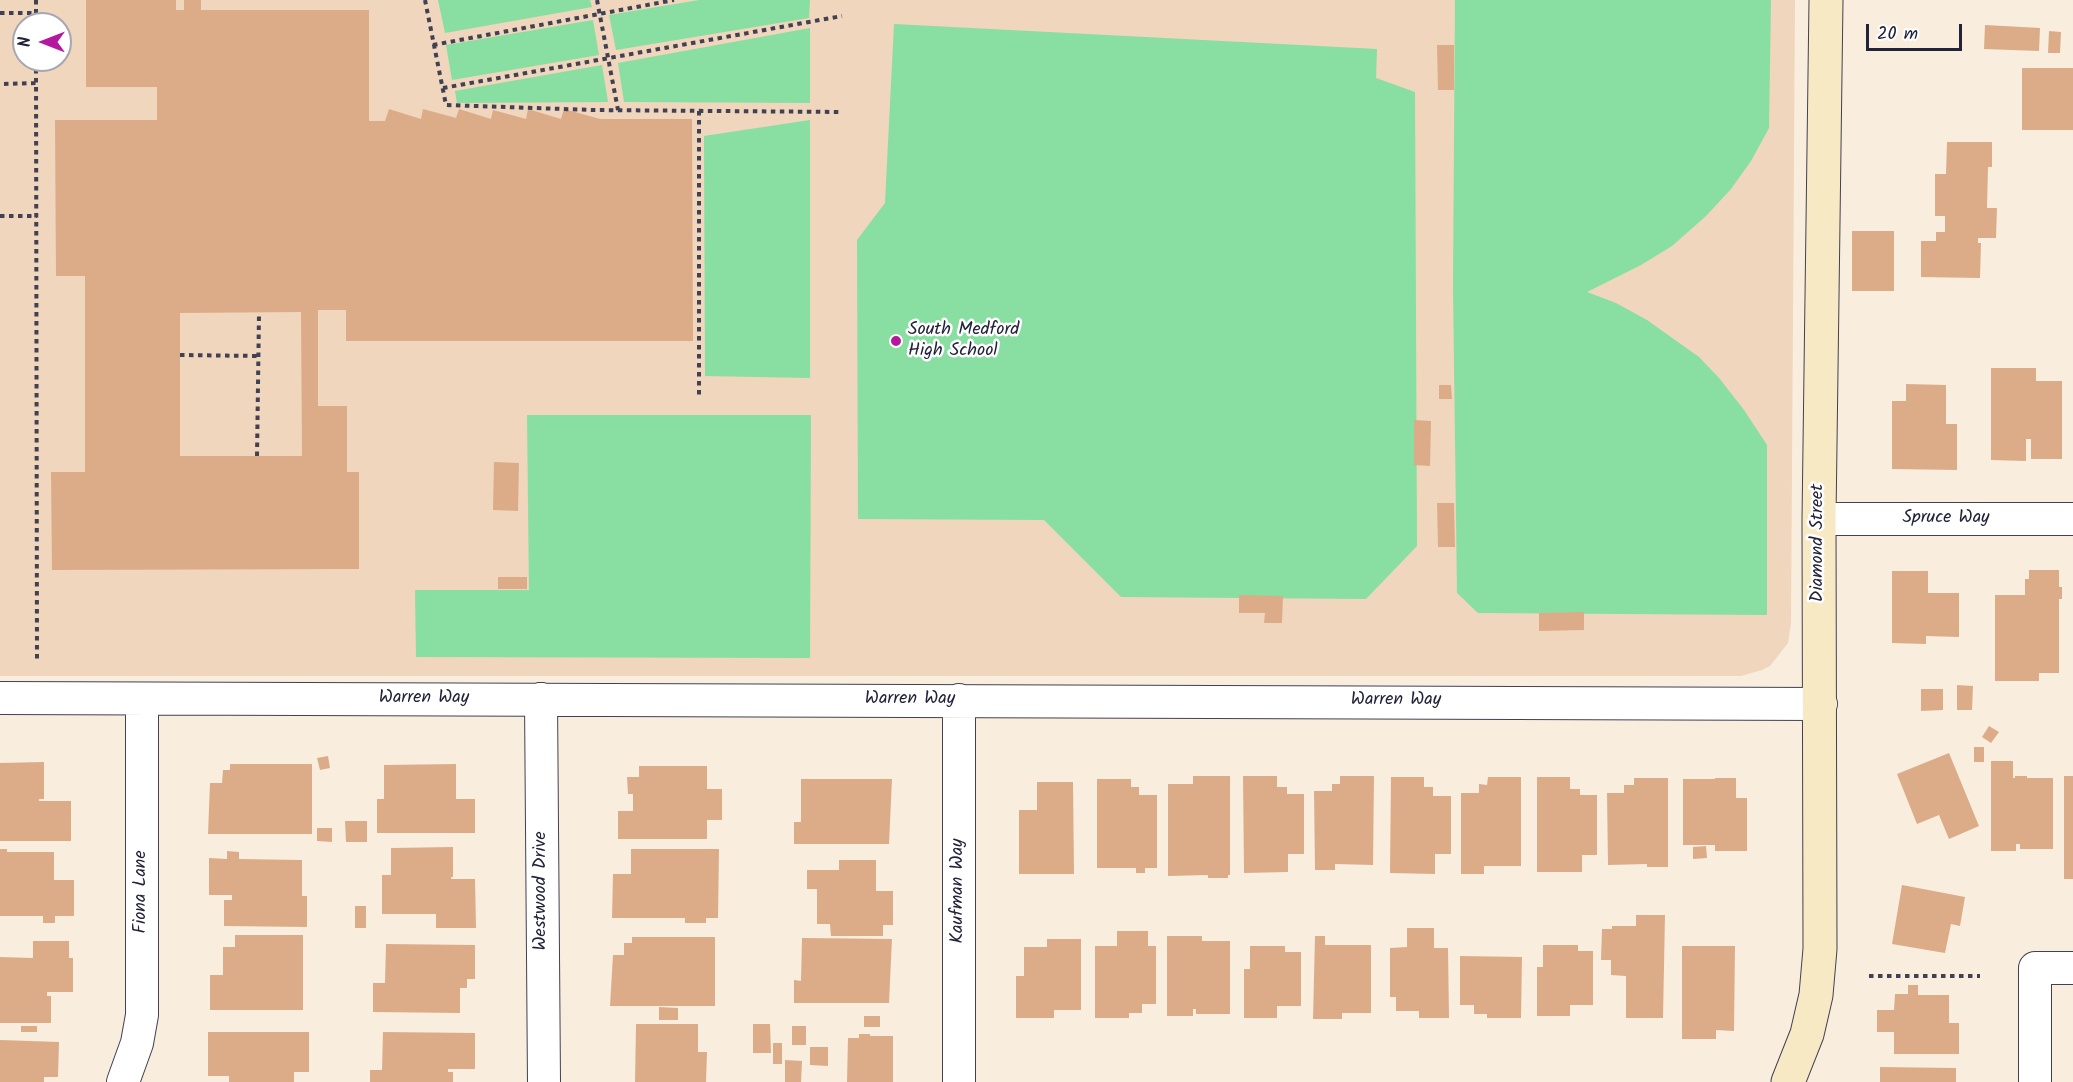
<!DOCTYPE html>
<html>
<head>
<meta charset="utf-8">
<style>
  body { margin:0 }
  #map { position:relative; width:2073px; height:1082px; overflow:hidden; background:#f9edde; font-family:Kalam,sans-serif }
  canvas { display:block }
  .north { position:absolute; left:12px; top:12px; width:60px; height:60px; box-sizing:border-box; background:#fff; border:2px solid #a7a7b1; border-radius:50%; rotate:270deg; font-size:16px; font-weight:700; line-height:24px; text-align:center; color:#22223b }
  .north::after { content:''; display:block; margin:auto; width:21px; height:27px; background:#b5179e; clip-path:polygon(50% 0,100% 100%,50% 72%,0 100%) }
  .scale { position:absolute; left:1866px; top:24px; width:96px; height:27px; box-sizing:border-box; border:3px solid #22223b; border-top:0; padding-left:8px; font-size:18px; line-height:21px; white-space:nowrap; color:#22223b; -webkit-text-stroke:4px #fff; paint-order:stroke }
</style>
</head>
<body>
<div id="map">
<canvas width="2073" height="1082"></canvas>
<div class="north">N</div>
<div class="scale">20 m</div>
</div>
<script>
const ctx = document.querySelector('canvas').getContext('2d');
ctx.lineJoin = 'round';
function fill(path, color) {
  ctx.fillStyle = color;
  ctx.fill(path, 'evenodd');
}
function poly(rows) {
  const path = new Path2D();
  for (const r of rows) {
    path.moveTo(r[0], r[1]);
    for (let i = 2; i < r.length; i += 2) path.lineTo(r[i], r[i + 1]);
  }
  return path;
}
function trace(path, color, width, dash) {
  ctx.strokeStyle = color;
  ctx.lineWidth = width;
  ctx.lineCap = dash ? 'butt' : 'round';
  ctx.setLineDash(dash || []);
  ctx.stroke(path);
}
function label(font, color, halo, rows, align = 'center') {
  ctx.font = font + ' Kalam,sans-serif';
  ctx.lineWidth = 5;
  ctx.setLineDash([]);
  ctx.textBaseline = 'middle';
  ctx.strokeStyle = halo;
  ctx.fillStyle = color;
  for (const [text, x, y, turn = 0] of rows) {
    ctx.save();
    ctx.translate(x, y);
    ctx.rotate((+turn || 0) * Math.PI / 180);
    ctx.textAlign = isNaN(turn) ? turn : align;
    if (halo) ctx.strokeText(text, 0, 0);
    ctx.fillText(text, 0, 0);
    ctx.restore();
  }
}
const built = poly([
  [0,0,1795,0,1791,623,1788,643,1770,666,1762,670,1741,676,0,676],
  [24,24,60,24,60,60,24,60]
]);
const green = poly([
  [438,0,590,0,592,7,445,33],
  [699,0,810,0,809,18,616,50,609,15],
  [1455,0,1771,0,1769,128,1751,161,1731,189,1706,216,1672,246,1641,265,1587,292,1616,303,1647,320,1699,357,1719,378,1744,410,1767,445,1767,615,1478,613,1457,593,1453,286],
  [593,20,599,55,452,80,446,45],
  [894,24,1377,49,1376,78,1415,92,1417,546,1366,599,1121,597,1044,520,858,519,857,240,885,203],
  [810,28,810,103,624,102,618,63],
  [602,65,608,102,457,103,455,91],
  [810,120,810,378,705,376,704,136],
  [527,415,811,415,810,658,416,657,415,590,529,590]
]);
const building = poly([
  [86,0,176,0,176,10,184,10,184,0,201,0,201,10,369,10,369,121,385,121,389,109,421,119,423,109,456,118,459,109,491,119,493,110,526,119,528,109,561,119,564,109,600,119,692,119,693,341,346,341,346,310,318,310,318,406,347,406,347,472,359,472,359,569,52,570,51,472,85,472,85,276,56,276,55,120,157,120,157,87,86,87],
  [301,312,302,456,180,456,180,313],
  [1985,25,2040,28,2039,51,1984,49],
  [2049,31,2061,32,2060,53,2048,53],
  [1437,45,1454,45,1454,90,1438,90],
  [2022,68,2073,68,2073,130,2022,130],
  [1947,142,1992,142,1992,167,1988,167,1987,208,1997,208,1996,238,1978,238,1978,243,1981,243,1980,278,1921,277,1921,241,1936,241,1936,232,1945,232,1945,216,1935,216,1935,174,1946,174],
  [1852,231,1894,231,1894,291,1852,291],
  [1991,368,2036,368,2036,381,2062,381,2062,459,2031,459,2031,439,2026,439,2026,461,1991,460],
  [1906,384,1946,385,1946,424,1957,424,1957,470,1892,469,1892,401,1906,401],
  [1439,385,1451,385,1452,399,1439,399],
  [1414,420,1431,421,1430,466,1414,465],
  [494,462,519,463,518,511,493,510],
  [1437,503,1454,503,1455,547,1438,547],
  [2029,570,2059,570,2059,587,2062,587,2062,599,2059,599,2059,673,2039,673,2039,681,1995,681,1995,595,2025,595,2025,579,2029,579],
  [1892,571,1928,571,1928,593,1959,593,1959,637,1926,636,1926,644,1892,643],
  [498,577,527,577,527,589,498,589],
  [1239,595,1283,596,1282,623,1264,623,1265,613,1239,613],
  [1584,612,1584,630,1539,631,1539,613],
  [1957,685,1973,686,1972,710,1957,710],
  [1921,689,1943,689,1943,710,1921,711],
  [1989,726,1999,732,1991,743,1982,737],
  [1974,747,1984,747,1984,762,1974,762],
  [1949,753,1979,826,1949,839,1939,815,1917,824,1897,774],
  [328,756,330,768,320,770,317,758],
  [1991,761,2013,761,2013,778,2015,778,2015,776,2027,776,2027,778,2053,778,2053,849,2020,849,2020,844,2016,844,2016,851,1991,851],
  [44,762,44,799,39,799,39,801,71,801,71,841,0,841,0,763],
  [230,764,312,764,312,834,208,834,210,783,222,783,223,770,230,770],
  [456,764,456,799,475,799,475,833,377,833,377,799,384,799,384,765],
  [639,766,707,766,707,789,722,789,722,820,707,820,707,839,618,839,618,811,633,811,633,794,628,794,627,777,639,777],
  [1193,776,1230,776,1230,875,1228,875,1228,878,1208,878,1208,875,1168,876,1168,784,1193,784],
  [1243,776,1277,776,1277,787,1287,787,1287,794,1304,794,1304,854,1288,854,1288,872,1244,873],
  [1340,776,1374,776,1373,865,1335,864,1335,870,1315,870,1314,791,1332,791,1332,784,1340,784],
  [2064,776,2073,776,2073,879,2064,879],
  [1391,777,1424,777,1424,787,1433,787,1433,796,1451,796,1451,854,1435,854,1435,874,1390,873],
  [1488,777,1521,777,1521,866,1484,866,1484,874,1461,874,1461,793,1479,793,1479,784,1487,785],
  [1537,777,1570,777,1570,789,1580,789,1580,795,1597,795,1597,855,1582,855,1582,872,1537,872],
  [1634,778,1668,778,1668,867,1647,867,1647,864,1608,865,1607,793,1624,793,1624,785,1634,785],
  [1715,778,1736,778,1736,798,1747,798,1747,851,1715,851,1715,845,1683,845,1683,779,1715,779],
  [801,779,892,779,889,844,794,844,794,822,801,822],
  [1097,779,1131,779,1131,787,1139,787,1139,795,1157,795,1157,868,1145,868,1145,873,1136,873,1136,868,1097,868],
  [1037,782,1073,782,1074,874,1019,874,1019,810,1037,810],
  [345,821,367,821,367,842,346,842],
  [317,828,332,828,332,842,317,841],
  [1706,846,1707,858,1693,859,1693,847],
  [453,847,453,877,451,877,451,879,475,879,476,928,436,928,436,914,382,914,382,875,391,875,391,848],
  [0,849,7,849,7,852,54,852,54,880,74,880,74,916,55,916,55,923,43,923,43,916,0,916],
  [631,849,719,849,718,918,706,918,706,923,685,923,685,918,612,918,613,874,631,874],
  [227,851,239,852,239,859,302,860,302,896,307,896,307,927,224,926,224,900,232,900,232,895,209,895,209,858,227,859],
  [839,860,876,860,876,891,893,891,893,925,883,925,883,936,831,936,830,924,817,924,817,889,807,889,807,870,839,870],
  [1902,885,1965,897,1960,926,1951,924,1945,953,1892,944],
  [355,906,366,906,366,928,355,928],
  [1636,915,1665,915,1663,1018,1626,1018,1626,976,1611,975,1611,960,1601,960,1602,929,1612,929,1612,926,1636,926],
  [1407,928,1434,928,1434,948,1448,948,1449,1018,1419,1018,1419,1011,1396,1011,1396,997,1390,997,1390,948,1407,947],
  [1117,931,1148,931,1148,946,1156,946,1156,1004,1142,1004,1142,1013,1129,1013,1129,1018,1095,1018,1095,946,1117,946],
  [235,935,303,935,303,1010,210,1010,210,975,223,975,223,947,235,947],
  [1167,936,1202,936,1202,941,1230,941,1230,1014,1196,1014,1196,1009,1193,1009,1193,1016,1167,1016],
  [1315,936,1325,936,1325,945,1371,945,1371,1013,1342,1013,1342,1019,1313,1019],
  [632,937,715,937,715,1006,610,1006,613,955,624,955,624,943,632,943],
  [802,938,892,939,889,1003,794,1003,794,980,801,981],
  [1047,939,1081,939,1081,1010,1054,1010,1054,1018,1016,1018,1016,976,1024,976,1024,947,1047,947],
  [33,941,69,941,69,958,73,958,73,992,47,992,47,996,51,996,51,1023,0,1023,0,957,33,958],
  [386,944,475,945,475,979,467,979,467,988,460,988,460,1013,373,1012,373,983,385,983],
  [1543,945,1578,945,1578,951,1593,951,1593,1005,1570,1005,1570,1016,1537,1016,1537,967,1543,967],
  [1250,946,1285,946,1285,952,1301,952,1301,1006,1277,1006,1277,1018,1244,1018,1244,969,1250,969],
  [1682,946,1735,946,1734,1031,1716,1030,1716,1039,1682,1039],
  [1460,956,1522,957,1521,1018,1487,1018,1487,1014,1474,1014,1474,1005,1460,1005],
  [1908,985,1918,985,1918,995,1949,995,1949,1023,1959,1023,1959,1054,1894,1054,1894,1032,1877,1032,1877,1010,1894,1010,1895,994,1908,994],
  [659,1007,678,1008,678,1020,659,1020],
  [864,1016,880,1016,880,1027,864,1027],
  [636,1024,698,1024,698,1052,707,1052,706,1082,635,1082],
  [753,1024,770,1024,771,1053,753,1053],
  [21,1026,37,1026,37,1032,21,1032],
  [792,1026,806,1026,806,1045,792,1045],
  [208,1032,309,1032,309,1072,294,1072,294,1082,229,1082,229,1076,208,1076],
  [383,1032,475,1033,475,1069,448,1069,448,1072,453,1072,453,1082,370,1082,370,1070,382,1070],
  [859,1034,870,1034,870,1036,893,1036,893,1082,847,1082,848,1038,859,1038],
  [0,1040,59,1042,58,1077,44,1077,44,1082,0,1082],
  [773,1043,782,1043,782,1064,773,1064],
  [810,1047,828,1047,828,1066,810,1065],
  [785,1060,802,1061,801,1082,785,1082],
  [1880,1067,1956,1068,1956,1082,1880,1082]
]);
const path = poly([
  [36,0,36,24],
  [425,0,446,105,593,110,842,112],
  [597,0,618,110],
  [0,13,36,13],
  [433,45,674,0],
  [36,60,37,660],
  [4,84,36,83],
  [443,88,842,16],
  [699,111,699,397],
  [0,216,37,216],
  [180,355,258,356],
  [257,456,259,313],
  [1869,976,1980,976]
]);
const street = poly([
  [1819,519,2073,519],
  [0,698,1821,704],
  [541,699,544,1082],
  [959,700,959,1082],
  [123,1082,137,1043,142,1015,142,699],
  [2035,1082,2035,968,2073,968]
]);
const secondary = poly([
  [1788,1082,1807,1034,1816,995,1820,949,1819,519,1826,0]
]);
const markers = [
  [896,341,6,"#b5179e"]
];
const poiNames = [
  ["South Medford",908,331],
  ["High School",908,352]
];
const streetNames = [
  ["Spruce Way",1946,519],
  ["Diamond Street",1819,543,-90],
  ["Warren Way",424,699],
  ["Warren Way",910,700],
  ["Warren Way",1396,701],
  ["Westwood Drive",542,891,-90],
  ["Kaufman Way",959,891,-90],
  ["Fiona Lane",142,892,-90]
];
fill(built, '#efd6bc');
fill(green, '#89dea1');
fill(building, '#dcac89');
trace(street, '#424053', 34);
trace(secondary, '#424053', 35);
trace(path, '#424053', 4, [4.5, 4.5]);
trace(street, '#fff', 32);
trace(secondary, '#f7e9c3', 33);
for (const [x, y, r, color] of markers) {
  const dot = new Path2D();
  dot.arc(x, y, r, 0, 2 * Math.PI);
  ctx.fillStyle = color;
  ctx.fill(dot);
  trace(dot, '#fff', 2);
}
label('18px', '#22223b', '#fff', poiNames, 'left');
label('18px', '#22223b', '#fff', streetNames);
</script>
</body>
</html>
